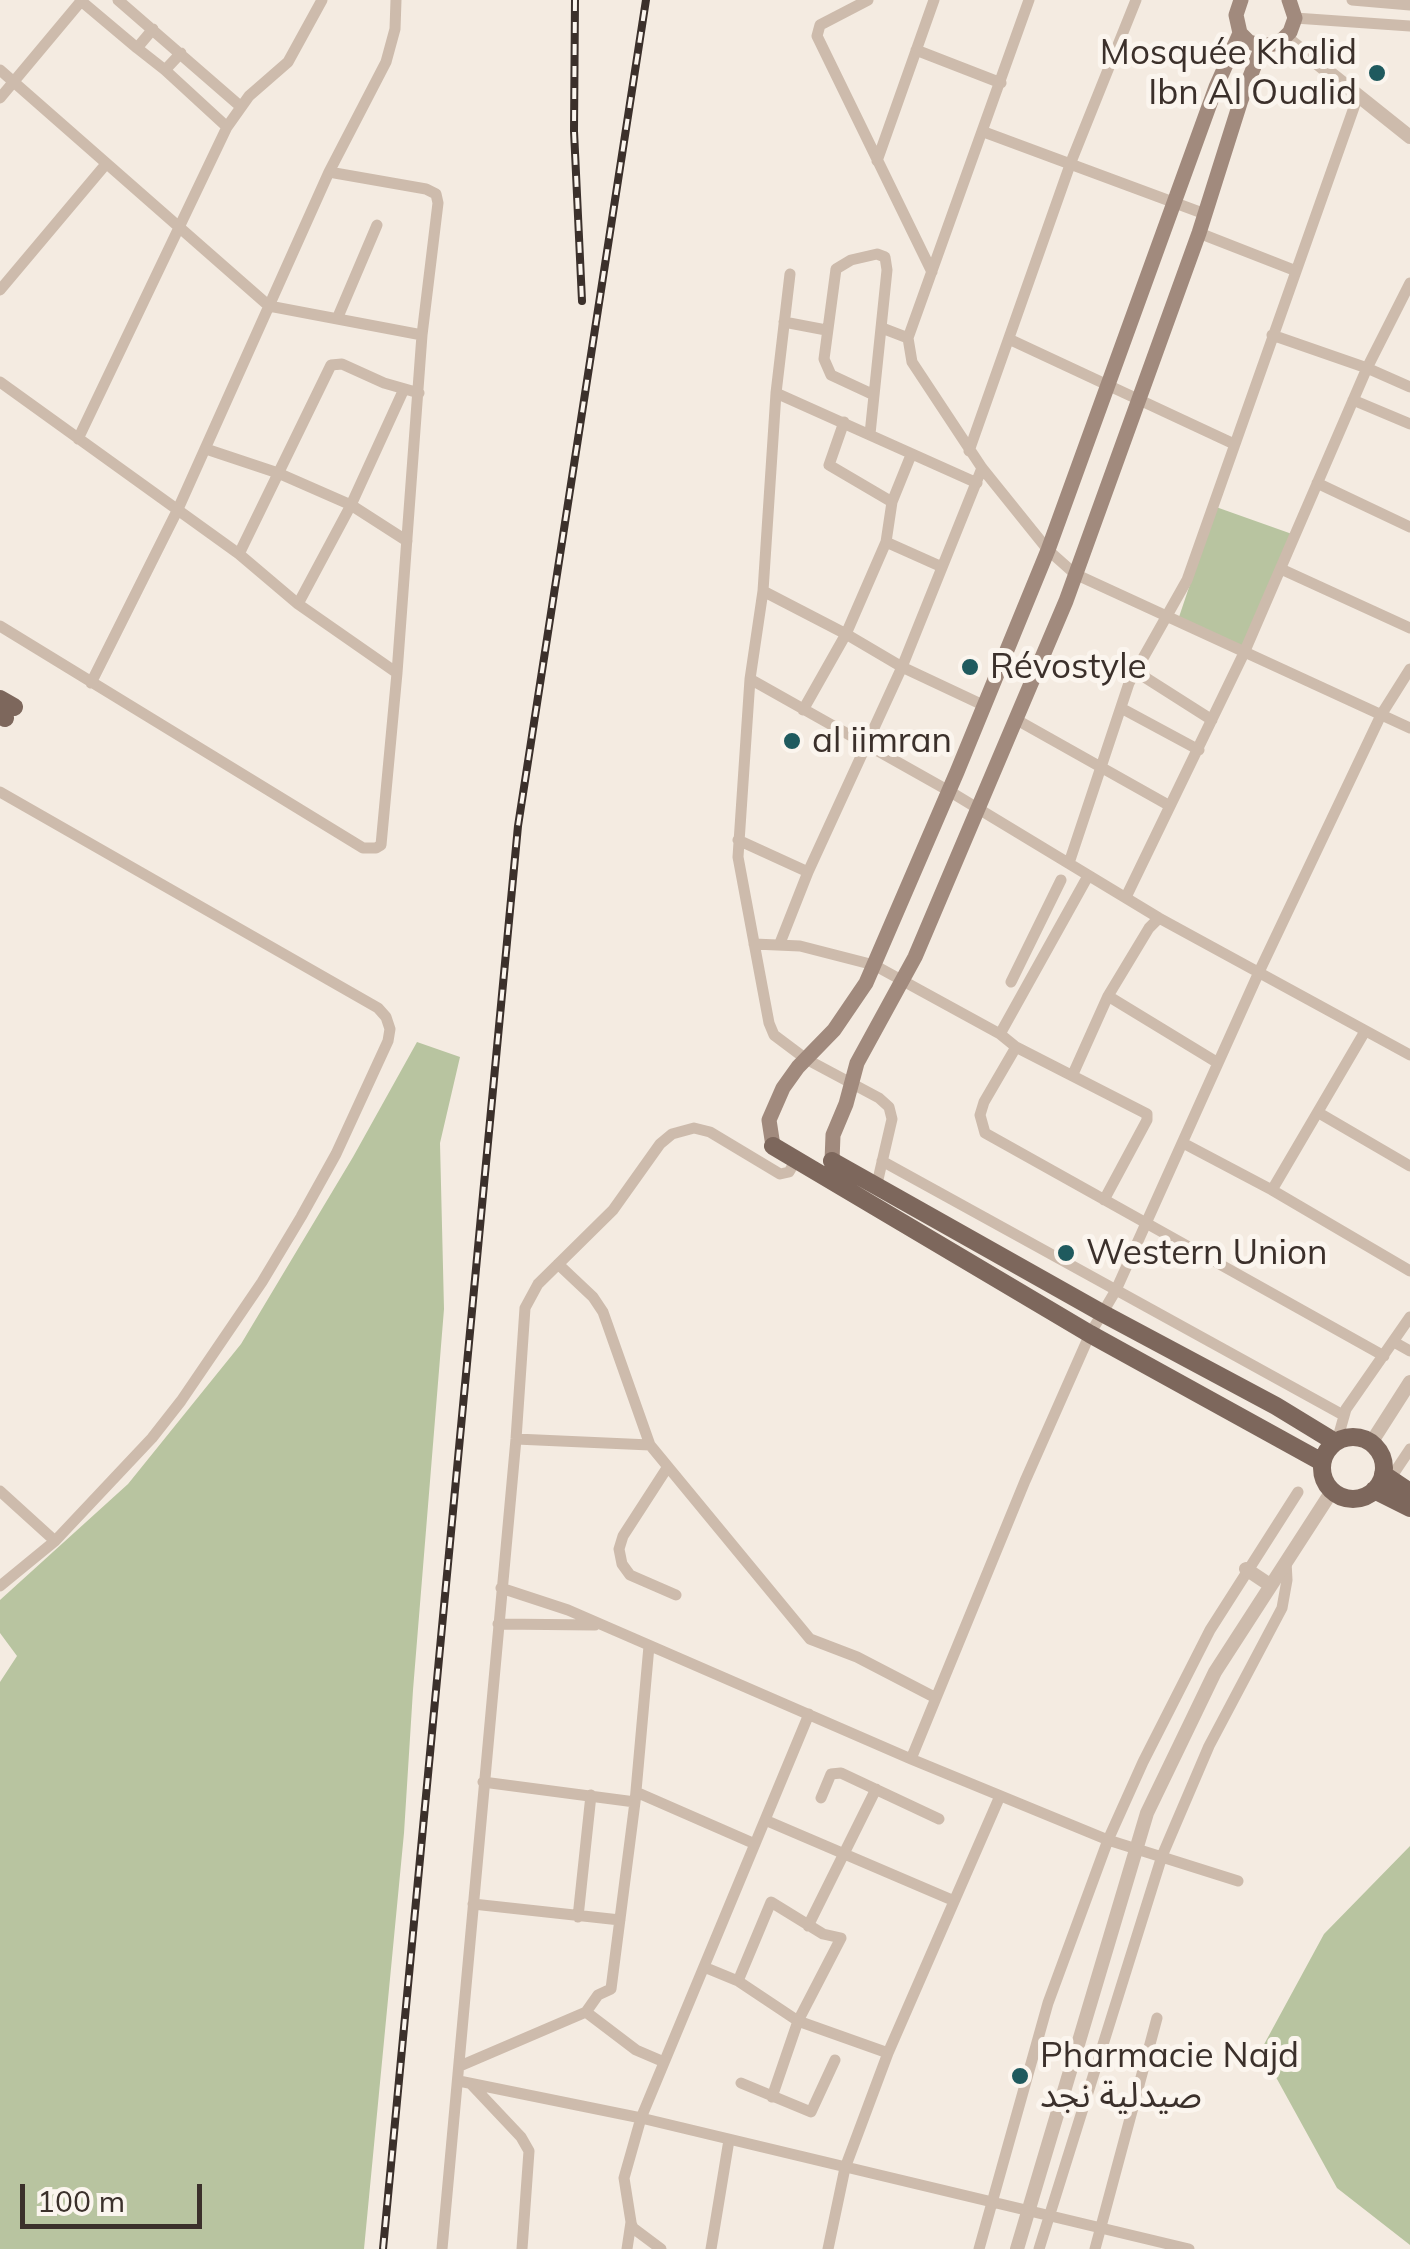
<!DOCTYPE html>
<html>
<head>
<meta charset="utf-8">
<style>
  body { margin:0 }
  #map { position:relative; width:1410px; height:2249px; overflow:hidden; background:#f4ebe1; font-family:Mulish,sans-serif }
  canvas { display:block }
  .scale { position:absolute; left:20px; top:2184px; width:182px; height:45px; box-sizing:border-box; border:5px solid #3b302b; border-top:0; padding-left:12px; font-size:30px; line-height:35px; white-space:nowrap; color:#3b302b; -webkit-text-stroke:8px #fbf5ee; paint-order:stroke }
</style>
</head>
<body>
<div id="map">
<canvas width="1410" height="2249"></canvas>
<div class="scale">100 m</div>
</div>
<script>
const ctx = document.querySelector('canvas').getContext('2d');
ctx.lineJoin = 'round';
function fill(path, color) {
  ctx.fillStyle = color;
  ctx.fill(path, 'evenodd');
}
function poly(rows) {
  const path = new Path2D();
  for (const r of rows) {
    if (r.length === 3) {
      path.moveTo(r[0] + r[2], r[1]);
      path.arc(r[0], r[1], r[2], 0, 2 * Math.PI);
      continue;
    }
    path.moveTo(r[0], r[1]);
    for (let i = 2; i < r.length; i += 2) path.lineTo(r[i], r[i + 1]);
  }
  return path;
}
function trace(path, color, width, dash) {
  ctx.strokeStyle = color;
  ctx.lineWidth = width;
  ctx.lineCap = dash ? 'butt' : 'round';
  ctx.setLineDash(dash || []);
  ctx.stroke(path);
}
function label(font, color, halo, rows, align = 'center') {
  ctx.font = font + ' Mulish,"Noto Sans Arabic",sans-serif';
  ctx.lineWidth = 10;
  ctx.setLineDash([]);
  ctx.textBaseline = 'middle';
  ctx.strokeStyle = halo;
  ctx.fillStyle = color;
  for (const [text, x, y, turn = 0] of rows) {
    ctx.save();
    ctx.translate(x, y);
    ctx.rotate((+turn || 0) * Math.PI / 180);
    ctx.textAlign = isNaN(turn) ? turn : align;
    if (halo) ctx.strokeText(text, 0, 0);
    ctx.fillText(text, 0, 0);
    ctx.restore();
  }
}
const green = poly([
  [1216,507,1292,534,1241,650,1179,617],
  [417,1042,460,1057,440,1143,444,1309,413,1690,404,1833,364,2249,0,2249,0,1682,17,1656,0,1633,0,1600,128,1484,241,1344,353,1157],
  [1410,1846,1410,2245,1337,2188,1261,2050,1324,1934]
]);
const minor = poly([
  [80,0,137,48,153,29],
  [118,0,240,106],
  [868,0,820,25,817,36,932,272],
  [1029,0,908,338,912,362,982,468,1048,550,1075,574,1410,728],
  [1352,0,1410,5],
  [1295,18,1410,26],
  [137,48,165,70,181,53],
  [916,50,1001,83],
  [0,70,269,306,422,335],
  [165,70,227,127],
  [0,98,82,0],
  [984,132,1205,214],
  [877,161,934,0],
  [1199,233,1294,270],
  [790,274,776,393,763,591,750,679,738,857,769,1023,774,1035,806,1059,879,1098,889,1107,892,1119,876,1188],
  [0,290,106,164],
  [337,319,377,225],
  [784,322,826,330],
  [882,328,908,338],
  [1272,335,1367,368,1410,387],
  [1011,340,1234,444],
  [0,382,239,554,298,604,397,673],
  [776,393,977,483],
  [1353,400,1410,424],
  [844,422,829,465,892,502],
  [870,434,887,270,885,257,877,254,851,260,836,269,824,359,831,375,874,395],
  [78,439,227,127,249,96,288,62,322,0],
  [206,449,278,473,351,505,407,541],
  [969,451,1071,162,1136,0],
  [1317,483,1410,527],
  [886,542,942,567],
  [239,554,331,365,342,364,384,383,419,393],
  [1281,569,1410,628],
  [763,591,846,634,902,667,985,706],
  [298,604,351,505,404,389],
  [0,626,363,848,376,848,381,845,397,673,422,335,438,203,436,194,426,189,329,172],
  [1135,671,1212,720],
  [750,679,949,791,1159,918,1410,1055],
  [91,683,178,509,329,172,386,62,395,29,396,0],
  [1121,708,1199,750],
  [803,710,846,634,886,542,892,502,911,455],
  [1017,720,1170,806],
  [0,792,378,1008,386,1017,390,1029,388,1041,336,1154,301,1217,262,1282,181,1401,152,1438,55,1541,0,1586],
  [738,840,808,872],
  [1069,863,1129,683,1187,580,1358,96],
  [1126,897,1244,653,1367,368,1410,283],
  [780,943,808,872,902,667,982,468],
  [754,944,800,946,874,965,1000,1034,1016,1047,1147,1114,1147,1120,1104,1200],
  [1011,982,1061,880],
  [1108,996,1218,1063],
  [1000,1034,1088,876],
  [1016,1047,984,1102,980,1115,985,1133,1384,1356],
  [1073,1074,1108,996,1149,928,1159,918],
  [1319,1113,1410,1166],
  [1183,1143,1272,1190,1410,1271],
  [882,1161,1343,1415],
  [1272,1190,1364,1033],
  [558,1264,593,1297,603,1312,650,1445],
  [1394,1342,1410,1351],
  [516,1439,650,1445,810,1639,857,1657,936,1698],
  [1337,1441,1346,1409,1410,1317],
  [667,1468,623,1536,619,1549,622,1564,630,1575,676,1595],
  [1390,1479,1410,1449],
  [0,1491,55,1541],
  [501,1588,568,1610,911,1759,1108,1840,1238,1881],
  [498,1624,595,1625],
  [911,1759,1025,1481,1090,1334,1116,1290,1259,972,1381,715,1410,669],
  [483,1782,635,1802],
  [636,1792,755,1844],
  [821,1798,831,1774,841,1773,939,1819],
  [765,1820,952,1900],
  [473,1904,620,1920],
  [578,1917,591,1795],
  [808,1926,876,1789],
  [704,1967,738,1981,798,2021,888,2053],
  [738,1981,771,1902,823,1934,841,1938,798,2021,772,2097],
  [586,2012,636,2050,664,2062],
  [460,2066,586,2012,598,1995,611,1989,635,1802,649,1646],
  [459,2081,641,2118,1189,2249],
  [741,2083,811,2112,835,2060],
  [471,2084,521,2137,529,2151,522,2249],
  [631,2223,633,2228,661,2249],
  [442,2249,516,1439,525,1308,538,1284,613,1210,660,1144,672,1134,694,1128,710,1132,780,1174,789,1172,796,1160],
  [627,2249,631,2222,624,2178,641,2118,809,1714],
  [711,2249,729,2140],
  [828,2249,845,2168,888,2053,1000,1796],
  [979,2249,1048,2003,1108,1840,1143,1762,1210,1630,1298,1492],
  [1039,2249,1162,1856,1209,1746,1282,1608,1287,1580,1286,1561],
  [1095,2249,1157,2018]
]);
const tertiary = poly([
  [1286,38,1410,137],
  [1371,1443,1410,1382],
  [1246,1569,1270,1585],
  [1017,2249,1147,1813,1215,1672,1332,1491]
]);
const secondary = poly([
  [1241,0,1236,15,1240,33,1249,42,1262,46,1279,43,1290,32,1295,18,1289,0],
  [773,1146,769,1120,783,1088,798,1067,834,1030,866,983,957,772,1048,550,1216,87,1240,33],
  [832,1161,833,1135,846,1104,857,1063,915,957,1066,601,1199,233,1241,100,1262,46]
]);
const primary = poly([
  [0,699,14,707],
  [0,715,5,718],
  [773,1146,1090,1334,1322,1462],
  [832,1161,1102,1313,1276,1406,1335,1442],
  [1353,1468,31],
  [1383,1474,1410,1492],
  [1374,1490,1410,1508]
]);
const rail = poly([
  [575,0,574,131,582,301],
  [383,2249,518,826,646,0]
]);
const markers = [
  [1377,73,10,"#1f5a5e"],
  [970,667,10,"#1f5a5e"],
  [792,741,10,"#1f5a5e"],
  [1066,1253,10,"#1f5a5e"],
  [1020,2076,10,"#1f5a5e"]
];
const poiNames = [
  ["Mosquée Khalid",1357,53,"right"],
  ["Ibn Al Oualid",1357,93,"right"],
  ["Révostyle",990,667],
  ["al iimran",812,741],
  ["Western Union",1086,1253],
  ["Pharmacie Najd",1040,2056],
  ["صيدلية نجد",1040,2096]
];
fill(green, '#b8c4a0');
trace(minor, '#cdbbac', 11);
trace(tertiary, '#cdbbac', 14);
trace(secondary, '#a18a7d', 15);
trace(primary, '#7d675c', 18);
trace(rail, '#3b302b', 8);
trace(rail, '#fbf5ee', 4, [11]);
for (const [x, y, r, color] of markers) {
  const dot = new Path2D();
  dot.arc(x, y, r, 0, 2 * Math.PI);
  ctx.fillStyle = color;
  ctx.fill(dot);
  trace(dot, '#fbf5ee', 4);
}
label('35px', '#3b302b', '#fbf5ee', poiNames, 'left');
</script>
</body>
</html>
